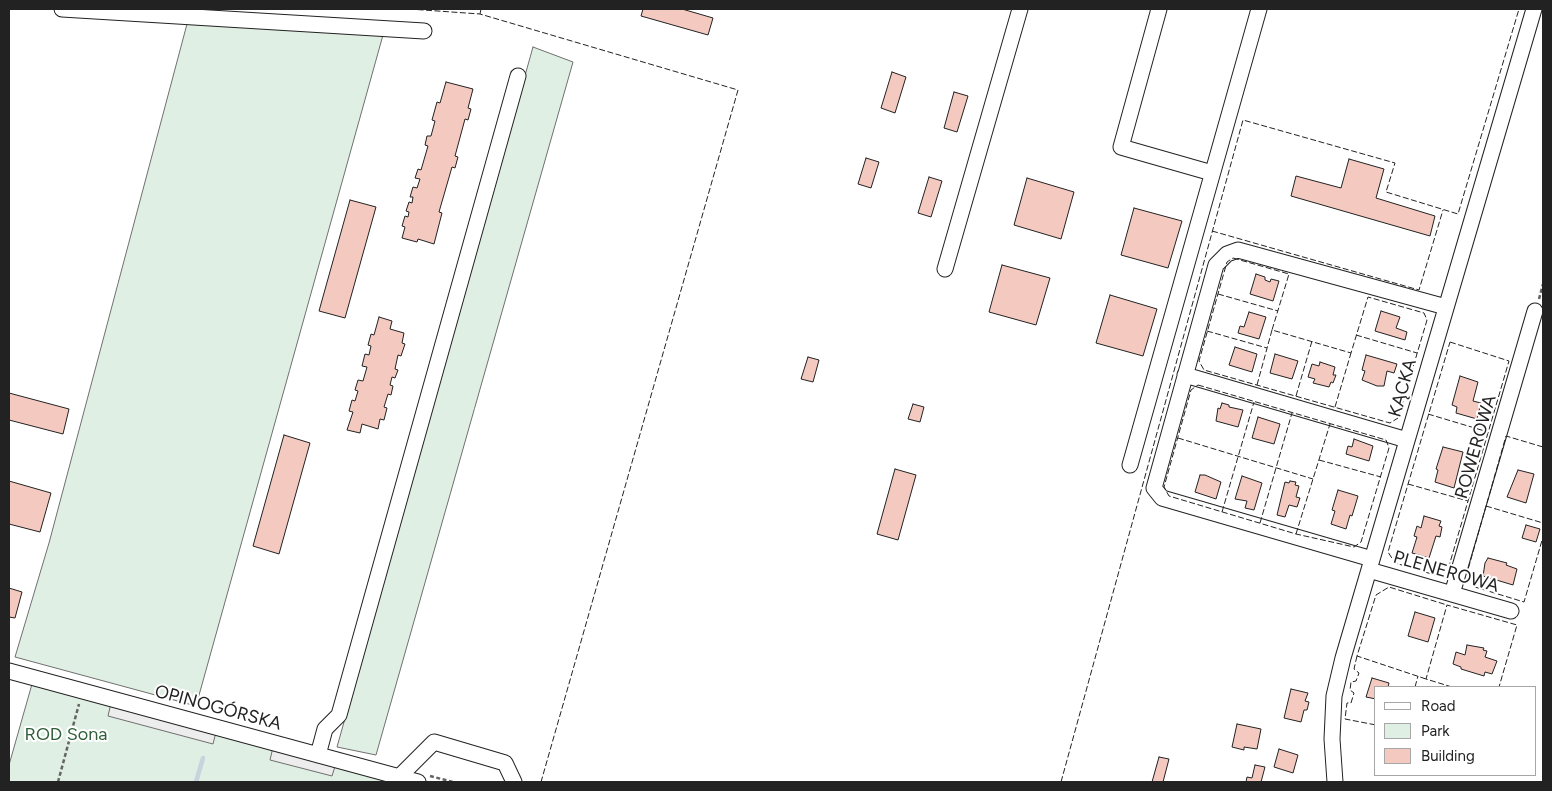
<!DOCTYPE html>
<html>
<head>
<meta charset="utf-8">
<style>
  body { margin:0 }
  #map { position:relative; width:1552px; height:791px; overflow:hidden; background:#fff; font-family:Figtree,sans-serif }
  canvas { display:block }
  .frame { position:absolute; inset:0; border:10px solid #222; pointer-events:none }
  .legend { position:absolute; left:1374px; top:686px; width:162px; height:90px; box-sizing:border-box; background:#fff; border:1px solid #a7a7a7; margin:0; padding:6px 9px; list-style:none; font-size:15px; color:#222 }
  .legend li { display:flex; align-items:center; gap:10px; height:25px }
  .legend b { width:25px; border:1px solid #a7a7a7 }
</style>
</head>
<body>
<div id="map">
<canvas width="1552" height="791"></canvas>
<div class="frame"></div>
<ul class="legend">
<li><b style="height:6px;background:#fff"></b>Road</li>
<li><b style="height:14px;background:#e0efe3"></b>Park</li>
<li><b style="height:14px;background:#f3c9c0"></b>Building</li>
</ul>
</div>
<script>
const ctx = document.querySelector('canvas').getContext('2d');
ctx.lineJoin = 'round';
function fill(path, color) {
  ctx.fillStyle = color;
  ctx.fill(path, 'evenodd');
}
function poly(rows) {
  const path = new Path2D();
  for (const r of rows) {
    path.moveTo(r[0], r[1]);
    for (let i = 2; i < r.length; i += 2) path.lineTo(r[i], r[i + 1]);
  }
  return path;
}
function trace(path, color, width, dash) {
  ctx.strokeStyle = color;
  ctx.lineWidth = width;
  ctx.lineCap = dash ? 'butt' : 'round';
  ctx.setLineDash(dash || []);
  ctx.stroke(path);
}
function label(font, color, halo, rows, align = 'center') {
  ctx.font = font + ' Figtree,sans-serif';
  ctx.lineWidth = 4;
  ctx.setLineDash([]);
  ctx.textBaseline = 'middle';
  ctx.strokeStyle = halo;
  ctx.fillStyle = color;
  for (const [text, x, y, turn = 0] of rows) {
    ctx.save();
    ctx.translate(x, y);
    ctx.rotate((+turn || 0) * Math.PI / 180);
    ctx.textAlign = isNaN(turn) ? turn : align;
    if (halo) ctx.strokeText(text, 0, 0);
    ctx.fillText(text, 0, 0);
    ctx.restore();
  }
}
const green = poly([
  [187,24,383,35,196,706,15,657,49,543,187,24],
  [533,47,573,62,376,755,337,747,533,47],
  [34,677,413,782,9,782,9,765,34,677]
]);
const parking = poly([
  [112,699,217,728,213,744,108,716,112,699],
  [274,743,337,760,332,776,270,760,274,743]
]);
const stream = poly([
  [196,782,203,758]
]);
const building = poly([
  [643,9,682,9,713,18,708,35,641,16,643,9],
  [892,72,906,77,895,113,881,108,892,72],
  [446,82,473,89,468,108,471,109,468,120,465,119,455,156,458,157,455,168,452,167,439,212,442,213,434,244,418,239,417,242,402,238,405,227,402,226,405,216,408,217,409,212,406,211,409,202,412,203,413,197,410,197,413,187,417,188,420,179,415,178,418,169,421,170,428,146,425,145,427,136,431,136,435,121,432,120,437,102,440,103,446,82],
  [954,92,968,96,957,132,944,128,954,92],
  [866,158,879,162,871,188,858,184,866,158],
  [1349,159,1384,169,1376,198,1435,216,1430,236,1291,196,1296,176,1341,188,1349,159],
  [929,177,942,181,931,217,918,213,929,177],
  [1027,178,1074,192,1061,239,1014,225,1027,178],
  [350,200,376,207,345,318,319,311,350,200],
  [1134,208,1182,221,1168,268,1121,255,1134,208],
  [1002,265,1050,278,1036,325,989,312,1002,265],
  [1256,274,1265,277,1265,280,1270,282,1271,279,1279,281,1273,301,1250,294,1256,274],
  [1110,295,1157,309,1143,356,1096,343,1110,295],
  [1381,311,1400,317,1396,328,1407,332,1405,340,1375,331,1381,311],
  [1249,312,1266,317,1259,339,1238,333,1240,326,1244,327,1249,312],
  [379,317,392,321,390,329,404,333,402,343,405,344,401,356,398,355,395,369,398,370,395,378,392,377,390,385,393,386,391,395,388,394,384,407,387,408,384,420,380,419,378,429,362,424,360,433,347,430,353,412,349,411,352,400,355,401,358,391,355,390,358,380,363,381,367,367,362,366,365,354,369,355,371,346,368,345,371,334,374,335,379,317],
  [1235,347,1257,354,1252,372,1229,365,1235,347],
  [1275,354,1298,361,1292,379,1270,373,1275,354],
  [1366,355,1397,364,1394,373,1387,371,1384,386,1377,386,1362,380,1365,371,1362,370,1366,355],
  [808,357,819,360,813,382,801,379,808,357],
  [1320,362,1335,367,1333,375,1336,375,1333,383,1331,382,1329,387,1313,383,1315,379,1308,377,1312,364,1319,366,1320,362],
  [1460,376,1478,382,1473,401,1481,403,1477,419,1456,413,1457,407,1452,405,1460,376],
  [9,393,69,409,63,434,9,420,9,393],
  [1222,403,1229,405,1229,407,1243,410,1238,427,1216,421,1218,408,1220,409,1222,403],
  [913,404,924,407,920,422,908,419,913,404],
  [1258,417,1280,424,1274,444,1252,438,1258,417],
  [284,435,310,443,279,554,253,546,284,435],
  [1354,439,1373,446,1369,461,1346,454,1348,446,1352,447,1354,439],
  [1443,447,1463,452,1454,488,1435,482,1438,470,1436,469,1443,447],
  [895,469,916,475,898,540,877,534,895,469],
  [1518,470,1534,474,1526,503,1507,497,1518,470],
  [1200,475,1205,475,1221,482,1216,499,1195,492,1200,475],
  [1242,476,1262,483,1254,510,1245,508,1247,501,1235,499,1242,476],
  [9,481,51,493,40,532,9,524,9,481],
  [1290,481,1296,482,1295,485,1299,486,1296,497,1300,498,1297,507,1289,505,1285,517,1277,515,1285,482,1289,483,1290,481],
  [1338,490,1358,496,1352,516,1350,515,1346,529,1331,524,1335,511,1332,510,1338,490],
  [1424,516,1441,521,1439,526,1442,527,1440,537,1436,536,1429,558,1412,553,1417,537,1414,536,1417,526,1421,528,1424,516],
  [1526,525,1540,529,1536,542,1522,538,1526,525],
  [1488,558,1507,563,1506,565,1517,569,1513,585,1483,576,1485,563,1488,558],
  [9,588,22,592,15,618,9,617,9,588],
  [1415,612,1435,618,1428,642,1408,636,1415,612],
  [1467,645,1484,648,1483,650,1487,651,1485,657,1497,661,1492,674,1485,672,1484,676,1461,669,1461,667,1453,664,1456,652,1465,655,1467,645],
  [1372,678,1389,683,1388,687,1376,687,1376,699,1366,697,1372,678],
  [1291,689,1308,693,1305,701,1309,702,1307,710,1304,710,1301,722,1284,718,1291,689],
  [1237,724,1261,729,1257,749,1244,747,1244,750,1232,747,1237,724],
  [1279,749,1298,755,1293,773,1274,767,1279,749],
  [1159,757,1169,759,1163,782,1152,782,1159,757],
  [1255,765,1265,767,1261,782,1246,782,1247,777,1252,778,1255,765]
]);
const path = poly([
  [1539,299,1543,284],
  [430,776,453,782],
  [58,782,79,704]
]);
const minor = poly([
  [62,9,424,31],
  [1159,9,1121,147,1212,173],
  [945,269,1020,9],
  [1185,375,1407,440],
  [1130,465,1259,9],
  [1372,559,1162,498,1154,488,1216,265,1227,254,1238,250,1446,307],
  [1369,570,1511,611],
  [1452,594,1535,311],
  [9,671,418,782],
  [318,755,325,729,339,715,518,76],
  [399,777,434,742,505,763,514,782],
  [1335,782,1332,739,1334,696,1343,658,1534,9]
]);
const fence = poly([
  [409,9,480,14,738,90,541,782],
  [480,14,481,9],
  [1212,231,1419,290,1443,210],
  [1233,258,1289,274,1272,330,1351,353,1368,297,1424,313,1427,320,1398,418,1390,423,1204,370,1199,361,1227,262,1233,258],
  [1218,294,1278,311],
  [1207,331,1267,348],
  [1356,335,1417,353],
  [1450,342,1509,361,1449,566,1435,575,1395,563,1388,552,1450,342],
  [1198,385,1386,440,1389,448,1361,542,1354,547,1296,534,1169,496,1164,487,1191,390,1198,385],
  [1257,385,1272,330],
  [1296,396,1312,341],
  [1335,407,1351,353],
  [1428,414,1488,432],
  [1178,438,1313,479],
  [1543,447,1506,436,1467,573,1475,587,1524,602,1543,537],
  [1319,460,1381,477],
  [1408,484,1468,501],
  [1486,506,1543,523],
  [1222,512,1254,402],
  [1260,523,1292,413],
  [1296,534,1330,424],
  [1357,656,1354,669,1359,673,1356,681,1351,682,1350,690,1354,693,1351,703,1347,703,1345,719,1376,725],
  [1426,679,1357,656,1376,595,1389,587,1447,605],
  [1415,687,1418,676],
  [1452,687,1426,679,1447,605,1517,625,1499,687],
  [1061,782,1243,120,1395,163,1386,192,1458,214,1519,9]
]);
const streetNames = [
  ["KĄCKA",1403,388,-74],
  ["ROWEROWA",1476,447,-74],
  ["PLENEROWA",1446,572,16],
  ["OPINOGÓRSKA",218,708,15]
];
const parkNames = [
  ["ROD Sona",66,735]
];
fill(green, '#e0efe3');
trace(green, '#6f6f6f', 1);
fill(parking, '#ededed');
trace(parking, '#6f6f6f', 1);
trace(stream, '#c7d3dd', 4.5);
fill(building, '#f3c9c0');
trace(building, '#222', 1);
trace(minor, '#222', 17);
trace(path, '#646464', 2.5, [4, 2.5]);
trace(minor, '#fff', 15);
trace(fence, '#222', 1, [6, 2.5]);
label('18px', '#222', '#fff', streetNames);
label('18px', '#2f5e38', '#fff', parkNames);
</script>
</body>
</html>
